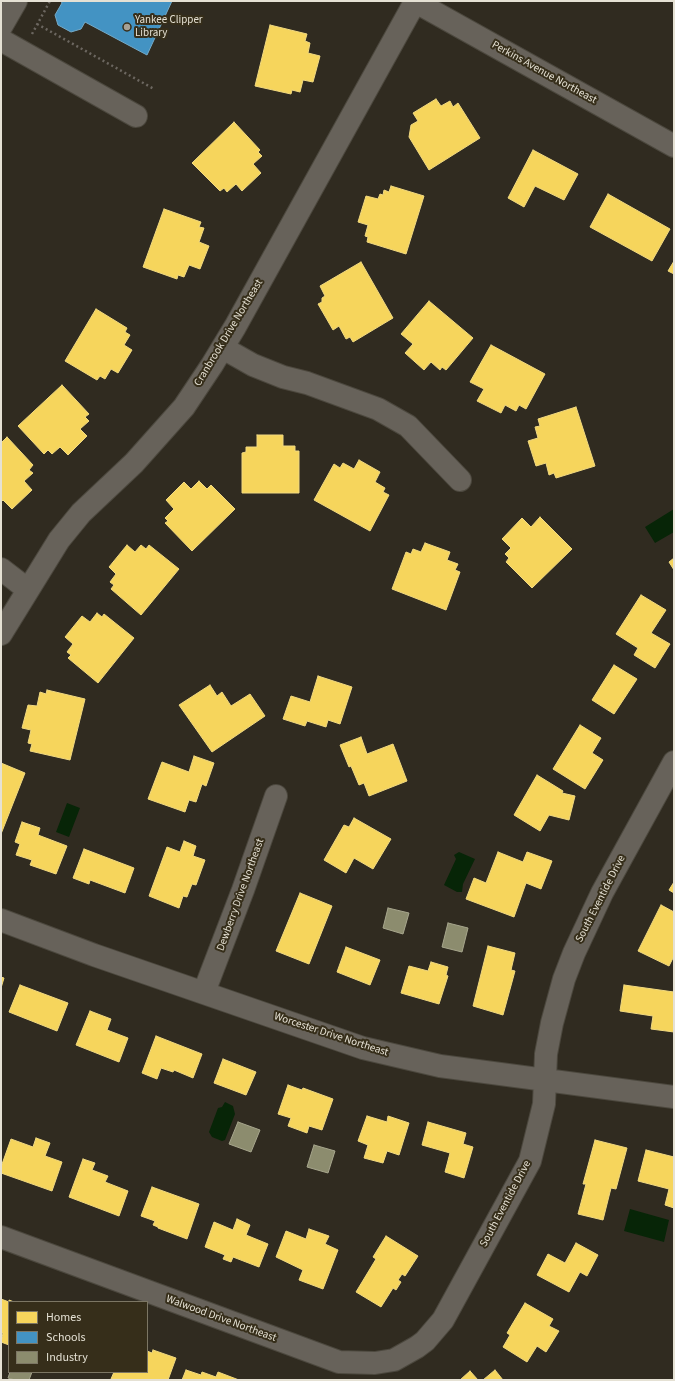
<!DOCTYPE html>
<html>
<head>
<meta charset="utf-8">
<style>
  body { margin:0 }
  #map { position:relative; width:675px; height:1381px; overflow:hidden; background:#302b20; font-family:"Source Sans 3",sans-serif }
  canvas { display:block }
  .frame { position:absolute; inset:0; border:2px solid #e5e1d4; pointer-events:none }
  .legend { position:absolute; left:8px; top:1301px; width:140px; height:72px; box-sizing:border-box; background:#362e1a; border:1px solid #7c7664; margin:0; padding:5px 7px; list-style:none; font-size:12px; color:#e5e1d4 }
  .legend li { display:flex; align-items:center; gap:8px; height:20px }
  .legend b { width:20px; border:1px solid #7c7664 }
</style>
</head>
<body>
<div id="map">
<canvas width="675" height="1381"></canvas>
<div class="frame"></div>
<ul class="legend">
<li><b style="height:11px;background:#f6d55c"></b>Homes</li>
<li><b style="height:11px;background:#4393c3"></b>Schools</li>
<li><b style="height:11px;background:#8c8c6e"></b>Industry</li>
</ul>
</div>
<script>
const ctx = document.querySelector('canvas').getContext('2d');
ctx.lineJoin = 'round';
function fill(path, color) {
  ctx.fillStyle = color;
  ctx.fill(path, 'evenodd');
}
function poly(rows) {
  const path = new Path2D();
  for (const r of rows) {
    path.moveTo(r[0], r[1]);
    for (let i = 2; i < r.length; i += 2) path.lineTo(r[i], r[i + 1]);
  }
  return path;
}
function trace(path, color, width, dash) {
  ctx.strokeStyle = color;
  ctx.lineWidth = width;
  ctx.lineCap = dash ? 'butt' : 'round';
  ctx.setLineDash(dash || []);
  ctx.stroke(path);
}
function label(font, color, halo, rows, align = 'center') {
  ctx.font = font + ' "Source Sans 3",sans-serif';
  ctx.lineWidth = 4;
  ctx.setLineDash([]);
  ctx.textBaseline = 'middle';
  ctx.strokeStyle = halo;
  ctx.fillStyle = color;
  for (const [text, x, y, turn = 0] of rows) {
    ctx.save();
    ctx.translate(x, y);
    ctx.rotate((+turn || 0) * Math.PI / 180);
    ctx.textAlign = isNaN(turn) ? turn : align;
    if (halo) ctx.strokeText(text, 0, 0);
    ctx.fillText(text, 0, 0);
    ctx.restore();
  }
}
const water = poly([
  [674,509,674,532,655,543,645,527],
  [67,803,80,808,69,837,56,832],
  [459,852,475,859,463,884,462,892,457,892,444,885,456,859,454,855],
  [225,1102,233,1106,235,1114,225,1140,222,1141,212,1137,209,1132,218,1108,222,1107],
  [630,1209,669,1220,664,1242,624,1231]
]);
const homes = poly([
  [270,25,307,34,305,41,310,43,308,53,320,56,313,82,303,80,300,92,292,90,291,94,255,86,270,25],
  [436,99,441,106,450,101,453,107,458,103,480,138,429,170,409,137,411,125,418,121,413,113,436,99],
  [234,122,260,150,258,152,262,156,253,164,261,173,242,191,236,184,227,192,224,188,220,191,192,163,234,122],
  [533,150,578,174,564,200,535,186,524,207,508,198,533,150],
  [391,186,424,196,406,254,367,242,368,237,365,236,368,225,358,222,366,196,378,199,380,194,383,195,384,190,389,192,391,186],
  [608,194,670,229,652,261,590,227,608,194],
  [164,209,201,222,199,227,204,228,199,242,209,246,200,269,189,265,184,277,178,275,177,279,143,267,164,209],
  [674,261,674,274,668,271,674,261],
  [361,262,393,318,353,342,350,337,346,339,339,326,333,330,318,304,322,302,322,298,325,296,320,286,361,262],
  [429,301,473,338,446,370,442,367,440,370,431,362,424,370,405,353,413,344,401,334,429,301],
  [96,309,127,328,125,332,130,335,124,345,132,350,118,373,111,369,105,379,100,376,97,380,65,361,96,309],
  [491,345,545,374,526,409,519,405,516,411,505,405,501,413,477,401,484,389,470,382,491,345],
  [62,385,89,414,85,417,89,421,80,429,87,436,68,455,60,447,52,454,48,450,44,454,18,426,62,385],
  [576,407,595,466,556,478,554,473,549,475,546,463,536,466,528,441,538,438,535,427,540,426,538,419,576,407],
  [257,435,283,435,283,446,295,446,295,451,299,451,299,493,242,493,242,453,246,452,246,447,257,447,257,435],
  [7,437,33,465,29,470,33,473,24,481,32,490,12,509,3,500,1,502,1,443,7,437],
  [359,460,380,472,375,482,385,488,383,492,389,495,370,531,314,500,334,464,340,468,343,463,354,469,359,460],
  [199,481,207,489,211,485,235,509,192,551,165,523,168,521,165,518,174,509,166,500,184,482,191,489,199,481],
  [540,517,572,549,532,588,506,562,509,558,505,554,511,548,502,539,522,518,531,527,540,517],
  [425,543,450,552,447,560,458,564,455,570,460,572,446,610,392,589,406,552,411,554,413,549,421,552,425,543],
  [127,545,135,552,141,545,146,549,149,545,179,569,141,615,111,589,114,585,110,582,116,574,109,567,127,545],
  [674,558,674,570,669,562,674,558],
  [641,595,666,610,651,633,670,644,655,668,634,655,638,648,616,634,641,595],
  [97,613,102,617,104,614,134,638,98,683,68,658,71,655,67,652,73,644,65,637,82,616,90,622,97,613],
  [614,665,637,679,614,714,592,700,614,665],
  [318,676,352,687,340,724,328,720,326,727,307,721,305,726,283,719,291,696,310,702,318,676],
  [210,685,217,696,222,692,231,706,250,694,265,716,212,752,179,705,210,685],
  [47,690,85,699,70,760,30,751,32,744,28,743,31,730,22,728,28,705,37,706,40,692,46,694,47,690],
  [580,725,601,738,592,753,603,760,585,789,553,769,580,725],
  [361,737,367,754,393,744,407,781,369,796,364,783,359,785,351,766,349,767,340,745,361,737],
  [194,756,214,763,206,786,202,784,196,802,189,800,185,812,148,799,162,762,189,772,194,756],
  [1,763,25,773,1,834,1,763],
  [537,775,563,791,562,793,575,796,569,820,549,815,540,831,514,815,537,775],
  [354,818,391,839,373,869,354,858,346,873,324,860,344,825,349,827,354,818],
  [22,822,40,828,38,835,67,846,56,874,30,865,32,860,16,855,20,844,15,842,22,822],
  [184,841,196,846,193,856,205,860,196,885,192,884,187,897,183,896,179,908,149,896,167,847,180,852,184,841],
  [84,849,134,868,125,893,90,880,89,884,73,878,84,849],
  [498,852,523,862,527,852,552,861,541,889,526,883,514,917,466,899,474,878,486,883,498,852],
  [674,882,674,893,669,890,674,882],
  [300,893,332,906,309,964,276,951,300,893],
  [661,905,674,912,674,956,669,966,638,951,661,905],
  [488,946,515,953,511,970,515,971,503,1015,473,1006,488,946],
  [346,947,380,960,370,985,337,972,346,947],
  [431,962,448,967,446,975,448,976,439,1004,401,993,409,966,428,971,431,962],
  [1,977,4,978,1,988,1,977],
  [20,985,68,1003,57,1031,9,1012,20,985],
  [624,985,674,992,674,1032,651,1029,653,1016,620,1011,624,985],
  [90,1011,111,1019,107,1030,128,1038,119,1062,76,1045,90,1011],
  [156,1036,202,1054,193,1078,174,1070,173,1072,161,1068,157,1079,142,1073,156,1036],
  [223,1059,256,1072,246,1095,214,1083,223,1059],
  [288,1085,302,1090,303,1088,333,1099,322,1130,309,1126,307,1133,288,1126,291,1118,278,1114,288,1085],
  [367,1116,387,1122,388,1116,409,1123,399,1155,387,1151,383,1163,364,1158,368,1145,358,1141,367,1116],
  [428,1122,466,1133,463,1144,473,1147,464,1178,445,1172,450,1153,422,1145,428,1122],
  [36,1138,50,1143,45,1156,62,1162,52,1191,1,1173,1,1167,11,1139,33,1147,36,1138],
  [595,1140,627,1148,616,1189,611,1188,603,1220,578,1214,586,1184,583,1184,595,1140],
  [646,1150,674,1157,674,1208,665,1205,669,1189,638,1181,646,1150],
  [83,1159,95,1163,92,1170,108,1176,105,1182,128,1191,119,1216,69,1197,83,1159],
  [152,1187,199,1204,187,1239,158,1228,158,1227,153,1225,155,1221,141,1216,152,1187],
  [237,1219,250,1225,246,1235,268,1244,259,1267,233,1257,231,1262,223,1259,225,1255,205,1247,214,1222,233,1230,237,1219],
  [309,1229,329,1236,325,1244,338,1250,323,1289,299,1280,303,1270,276,1257,286,1231,306,1239,309,1229],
  [386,1236,418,1256,405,1276,402,1274,398,1280,401,1282,396,1290,393,1288,381,1307,356,1292,376,1259,373,1257,386,1236],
  [576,1243,598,1255,587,1276,580,1272,569,1292,537,1275,548,1254,565,1263,576,1243],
  [1,1299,9,1302,9,1300,14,1302,9,1302,9,1345,1,1342,3,1333,1,1333,1,1299],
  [525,1303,553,1319,549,1326,559,1331,546,1352,537,1346,527,1362,503,1347,510,1335,507,1333,525,1303],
  [153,1350,176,1358,168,1380,111,1379,114,1372,147,1372,147,1351,152,1353,153,1350],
  [186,1370,201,1375,202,1372,216,1377,218,1372,239,1380,182,1380,186,1370],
  [495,1370,503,1380,483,1380,495,1370],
  [470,1371,478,1380,460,1380,470,1371]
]);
const schools = poly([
  [61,1,172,1,147,55,85,22,81,29,71,32,58,25,55,15,62,3,61,1]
]);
const industry = poly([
  [388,908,409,913,403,934,383,928,388,908],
  [448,923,468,928,462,952,442,947,448,923],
  [238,1122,260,1130,251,1152,229,1144,238,1122],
  [314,1145,335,1151,328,1173,307,1167,314,1145],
  [10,1372,32,1372,29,1380,15,1380,8,1378,10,1372]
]);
const path = poly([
  [37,24,154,89],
  [32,34,50,1]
]);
const minor = poly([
  [414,1,674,146],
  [1,27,16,1],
  [1,40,136,116],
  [223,348,253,365,283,377,307,383,378,409,408,426,460,480],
  [1,569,27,589],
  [1,634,59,540,81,513,134,463,184,407,212,365,235,327,415,2],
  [1,920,94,955,363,1048,440,1066,674,1097],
  [204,992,243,890,276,796],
  [1,1237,339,1362,375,1363,394,1360,417,1347,425,1341,443,1320,530,1161,544,1104,546,1054,552,1023,564,979,574,953,602,893,674,762]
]);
const markers = [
  [127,27,4,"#a6a195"]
];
const poiNames = [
  ["Yankee Clipper",135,21],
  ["Library",135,34]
];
const streetNames = [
  ["Perkins Avenue Northeast",544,73,29],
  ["Cranbrook Drive Northeast",229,333,-59],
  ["Dewberry Drive Northeast",241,895,-70],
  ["South Eventide Drive",601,899,-63],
  ["Worcester Drive Northeast",331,1035,18],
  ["South Eventide Drive",506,1204,-62],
  ["Walwood Drive Northeast",221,1319,20]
];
fill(water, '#072507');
fill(homes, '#f6d55c');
trace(homes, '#f1d980', 1);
fill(schools, '#4393c3');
trace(schools, '#74aac8', 1);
fill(industry, '#8c8c6e');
trace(industry, '#a7a68d', 1);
trace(minor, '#4c483e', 24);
trace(path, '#6c6760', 2.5, [2, 3]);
trace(minor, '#67625a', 22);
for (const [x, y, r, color] of markers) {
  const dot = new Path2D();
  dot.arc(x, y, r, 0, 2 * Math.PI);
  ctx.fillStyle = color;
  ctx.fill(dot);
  trace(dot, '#362e1a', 1.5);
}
label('11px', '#e5e1d4', '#362e1a', poiNames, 'left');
label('11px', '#e5e1d4', '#362e1a', streetNames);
</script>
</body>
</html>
